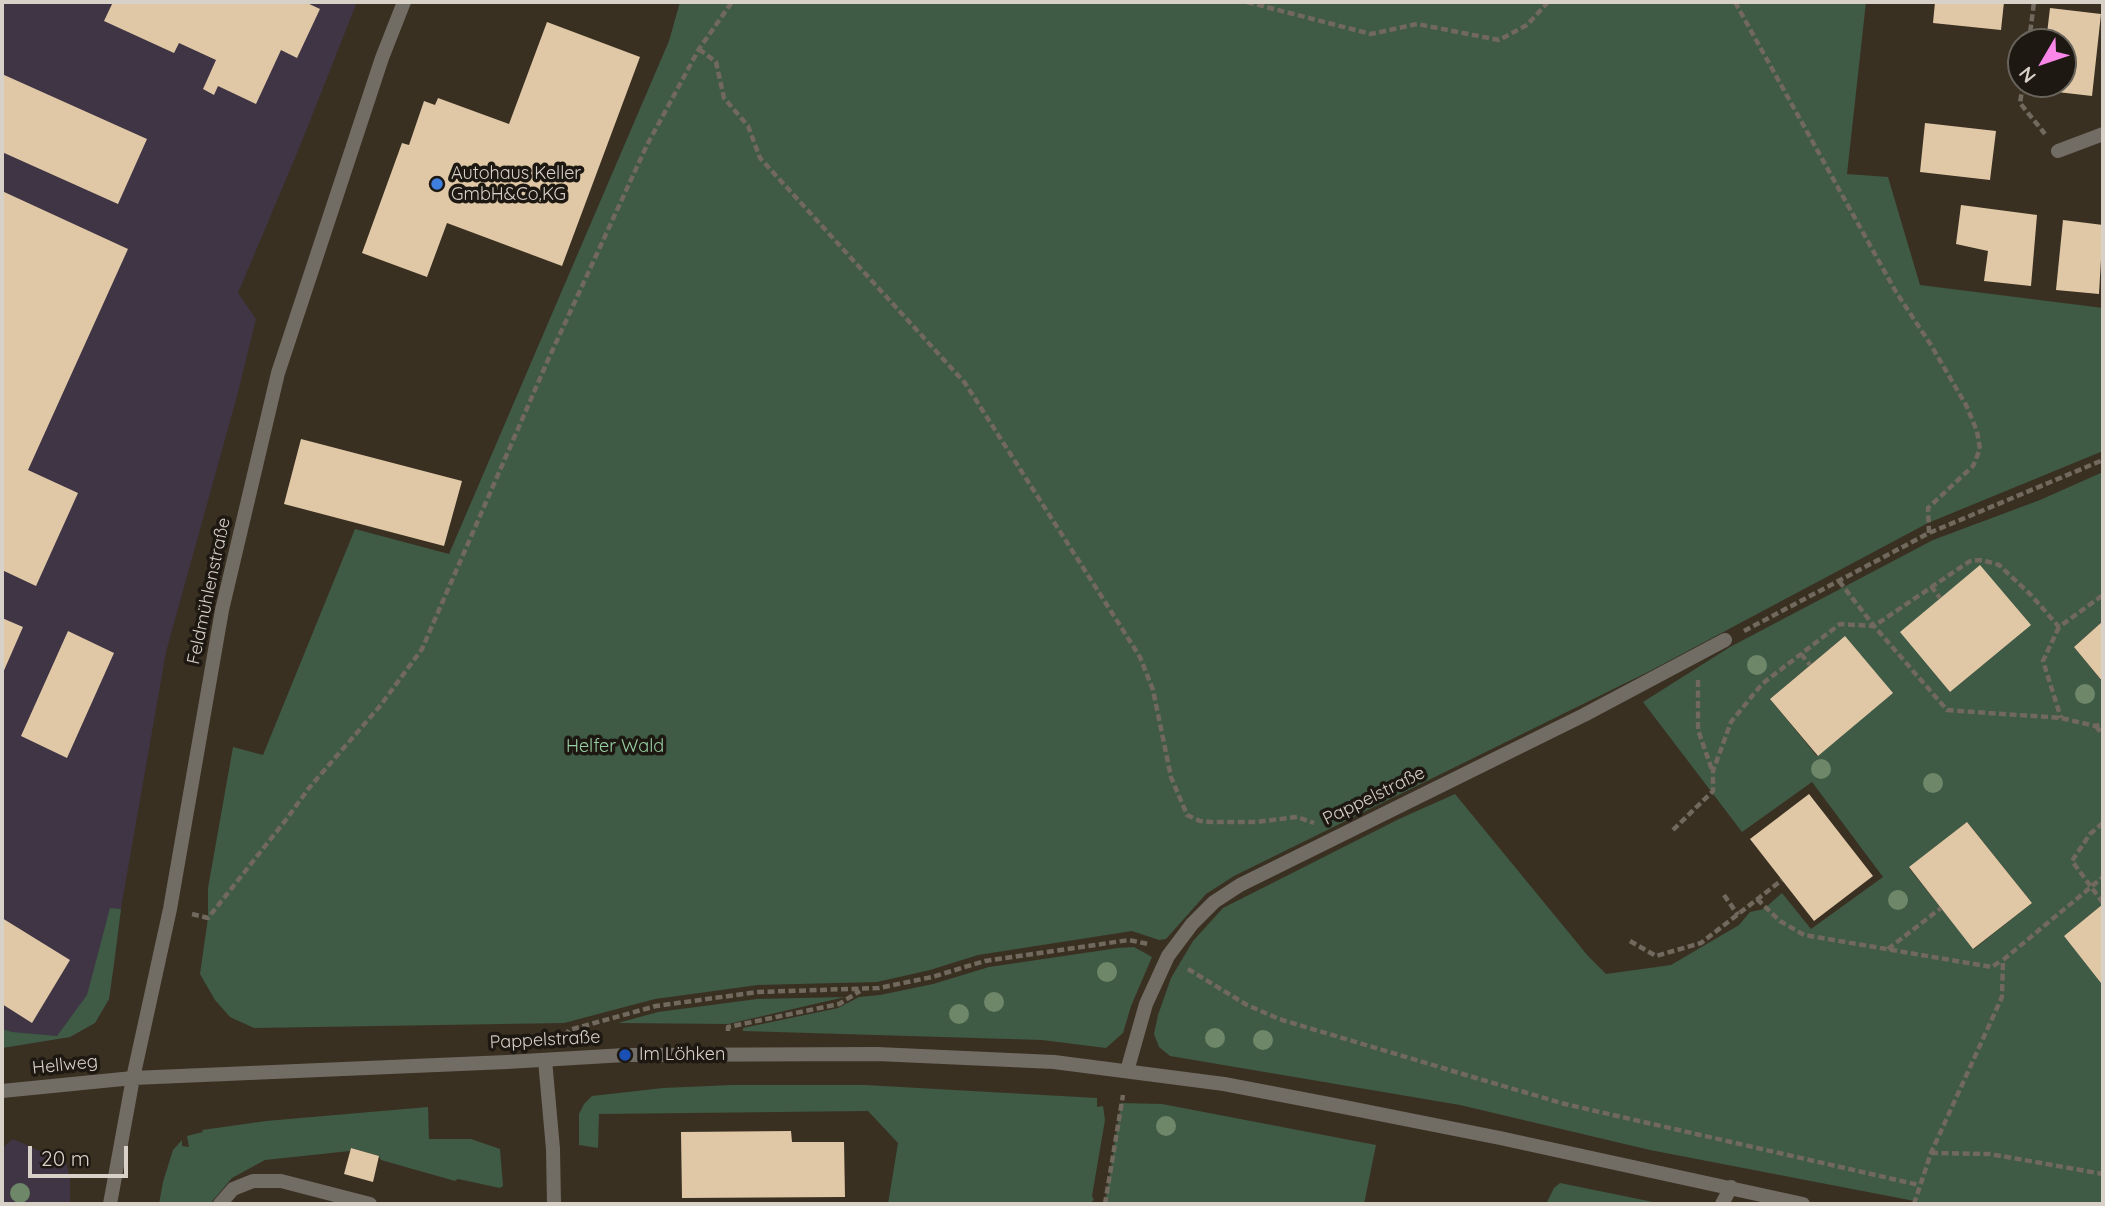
<!DOCTYPE html>
<html>
<head>
<meta charset="utf-8">
<style>
  body { margin:0 }
  #map { position:relative; width:2105px; height:1206px; overflow:hidden; background:#3a3022; font-family:Quicksand,sans-serif }
  canvas { display:block }
  .frame { position:absolute; inset:0; border:4px solid #d7d1c8; pointer-events:none }
  .north { position:absolute; left:2007px; top:28px; width:70px; height:70px; box-sizing:border-box; background:#1d1912; border:2px solid #67635b; border-radius:50%; rotate:231deg; font-size:19px; font-weight:700; line-height:28px; text-align:center; color:#d7d1c8 }
  .north::after { content:''; display:block; margin:auto; width:24px; height:32px; background:#fa87e7; clip-path:polygon(50% 0,100% 100%,50% 72%,0 100%) }
  .scale { position:absolute; left:28px; top:1146px; width:100px; height:32px; box-sizing:border-box; border:4px solid #d7d1c8; border-top:0; padding-left:9px; font-size:21px; line-height:24px; white-space:nowrap; color:#d7d1c8; -webkit-text-stroke:5px #1d1912; paint-order:stroke }
</style>
</head>
<body>
<div id="map">
<canvas width="2105" height="1206"></canvas>
<div class="frame"></div>
<div class="north">N</div>
<div class="scale">20 m</div>
</div>
<script>
const ctx = document.querySelector('canvas').getContext('2d');
ctx.lineJoin = 'round';
function fill(path, color) {
  ctx.fillStyle = color;
  ctx.fill(path, 'evenodd');
}
function poly(rows) {
  const path = new Path2D();
  for (const r of rows) {
    path.moveTo(r[0], r[1]);
    for (let i = 2; i < r.length; i += 2) path.lineTo(r[i], r[i + 1]);
  }
  return path;
}
function trace(path, color, width, dash) {
  ctx.strokeStyle = color;
  ctx.lineWidth = width;
  ctx.lineCap = dash ? 'butt' : 'round';
  ctx.setLineDash(dash || []);
  ctx.stroke(path);
}
function label(font, color, halo, rows, align = 'center') {
  ctx.font = font + ' Quicksand,sans-serif';
  ctx.lineWidth = 7;
  ctx.setLineDash([]);
  ctx.textBaseline = 'middle';
  ctx.strokeStyle = halo;
  ctx.fillStyle = color;
  for (const [text, x, y, turn = 0] of rows) {
    ctx.save();
    ctx.translate(x, y);
    ctx.rotate((+turn || 0) * Math.PI / 180);
    ctx.textAlign = isNaN(turn) ? turn : align;
    if (halo) ctx.strokeText(text, 0, 0);
    ctx.fillText(text, 0, 0);
    ctx.restore();
  }
}
const industrial = poly([
  [2,2,357,2,300,146,238,293,256,319,237,396,166,652,121,908,109,999,95,1023,70,1037,2,1048],
  [13,1139,66,1163,70,1177,70,1204,2,1204,2,1148]
]);
const green = poly([
  [680,2,1866,2,1847,174,1888,177,1920,285,2103,308,2103,451,1928,523,1650,671,1234,876,1206,894,1166,939,1159,940,1132,931,978,955,930,970,877,982,758,985,655,999,564,1023,254,1028,230,1017,215,1000,200,974,208,918,208,888,233,747,263,755,355,529,449,554,669,41],
  [2103,472,2103,621,2074,647,2103,682,2103,904,2064,936,2101,982,2103,981,2103,1204,1930,1204,1650,1150,1460,1105,1170,1056,1159,1047,1154,1034,1158,1015,1171,978,1193,941,1223,908,1399,819,1455,794,1588,956,1606,974,1671,965,1739,925,1750,912,1764,909,1782,893,1811,929,1883,877,1812,782,1742,832,1643,702,1730,647,1933,540,2040,500],
  [2030,625,1950,692,1901,632],
  [1845,636,1818,756,1817,756,1770,699],
  [1967,822,2032,903,1974,949,1909,868],
  [110,908,121,909,114,964,109,999,95,1023,70,1037,2,1048,2,1029,12,1032,57,1036,87,995],
  [1118,948,1134,947,1152,957,1131,1006,1123,1033,1106,1048,1042,1040,743,1031,743,1028,838,1008,859,997,880,995,933,984,989,967],
  [845,997,728,1024,618,1023,658,1012,757,999],
  [731,1085,865,1085,1097,1098,1097,1107,1103,1106,1105,1120,1092,1196,1094,1200,1089,1204,888,1204,898,1143,868,1111,599,1114,598,1148,579,1145,579,1114,584,1104,592,1096,663,1088],
  [1121,1103,1162,1104,1376,1145,1364,1204,1105,1204],
  [428,1107,429,1139,471,1139,500,1149,503,1186,500,1188,458,1179,455,1181,381,1160,379,1156,351,1148,350,1151,265,1160,232,1178,210,1204,159,1204,163,1182,173,1150,182,1140,182,1146,189,1147,187,1136,203,1132,202,1130,266,1121],
  [1560,1183,1663,1204,1546,1204,1554,1188]
]);
const building = poly([
  [113,2,305,2,320,9,297,58,281,50,256,104,218,86,214,95,203,89,216,60,179,43,174,53,104,21],
  [1935,2,2004,2,2001,30,1933,23],
  [2050,8,2101,14,2092,96,2040,90,2041,84,2063,84,2063,42,2046,42],
  [547,22,640,57,562,266,447,223,427,277,362,253,402,143,409,145,424,101,435,105,438,98,509,124],
  [2,74,147,139,118,204,2,152],
  [1925,123,1996,131,1990,180,1920,172],
  [2,191,128,249,28,470,78,493,36,586,2,570],
  [1961,205,2037,215,2031,286,1984,281,1988,251,1956,244],
  [2063,220,2103,225,2099,294,2056,290],
  [301,439,462,481,444,546,284,504],
  [1980,565,2031,625,1950,692,1900,632],
  [2,618,23,627,2,675],
  [2103,621,2103,682,2074,647],
  [68,631,114,653,67,758,21,736],
  [1845,636,1893,693,1818,756,1770,699],
  [1809,794,1873,876,1814,921,1750,839],
  [1967,822,2032,903,1973,949,1909,867],
  [2103,904,2103,981,2101,983,2064,936],
  [2,918,70,960,32,1023,2,1004],
  [791,1131,792,1142,844,1142,845,1197,682,1198,681,1132],
  [351,1148,379,1156,373,1182,344,1174]
]);
const path = poly([
  [1247,2,1371,34,1417,24,1499,40,1527,25,1548,2],
  [1735,2,1896,292,1931,345,1966,405,1977,431,1980,449,1973,466,1928,508,1929,533],
  [2029,42,2034,2],
  [699,49,716,62,724,98,748,126,760,158,965,383,1107,605,1140,657,1153,690,1171,777,1187,815,1200,821,1211,822,1256,822,1297,817,1314,823],
  [2023,84,2020,103,2045,134],
  [1839,581,1874,626,1947,710,2061,718,2095,726,2103,724],
  [1931,586,1940,598],
  [2059,627,2043,661,2061,718],
  [1744,631,1929,533,2103,460],
  [1801,654,1810,665],
  [1698,680,1698,730,1712,770],
  [2096,726,2103,735],
  [2103,823,2090,834,2072,861,2103,903],
  [1673,830,1713,791,1713,771,1731,722,1762,684,1840,624,1874,626,1970,561,1982,560,1999,565,2031,595,2059,627,2103,595],
  [1724,895,1738,915],
  [1757,899,1780,921,1804,935,1992,967,2002,960],
  [192,914,208,918,285,821,309,788,380,706,422,649,548,360,647,145,699,49,732,2],
  [1630,941,1656,956,1701,943,1782,880],
  [1888,949,1941,908],
  [1188,969,1247,1005,1279,1019,1476,1078,1565,1104,1919,1185],
  [728,1031,728,1027,839,1004,860,991],
  [565,1036,569,1030,656,1006,758,992,879,988,932,977,985,961,1129,940,1148,944],
  [1931,1153,1990,1154,2103,1174],
  [1105,1204,1123,1095],
  [1914,1204,1931,1153,2002,997,2003,960,2103,877]
]);
const service = poly([
  [220,1204,233,1189,253,1181,281,1181,370,1204],
  [1722,1204,1731,1187]
]);
const minor = poly([
  [2058,151,2103,134],
  [545,1060,553,1149,554,1204],
  [1127,1071,1146,1004,1168,956,1192,924,1214,902,1240,885,1584,715,1725,640],
  [2,1091,133,1078]
]);
const tertiary = poly([
  [133,1078,507,1062,625,1055,877,1054,1054,1062,1224,1084,1334,1105,1500,1138,1803,1204],
  [110,1204,133,1078,170,909,222,610,278,373,382,58,404,2]
]);
const trees = [
  [1757,665],
  [2085,694],
  [1821,769],
  [1933,783],
  [1898,900],
  [1107,972],
  [994,1002],
  [959,1014],
  [1215,1038],
  [1263,1040],
  [1166,1126],
  [20,1193]
];
const markers = [
  [437,184,7,"#3f7fe0"],
  [625,1055,7,"#1a4fb4"]
];
const poiNames = [
  ["Autohaus Keller",451,174],
  ["GmbH&Co.KG",451,195],
  ["Im Löhken",639,1055]
];
const streetNames = [
  ["Feldmühlenstraße",209,591,-78],
  ["Pappelstraße",1374,796,-26],
  ["Pappelstraße",545,1040,-3],
  ["Hellweg",65,1065,-6]
];
const parkNames = [
  ["Helfer Wald",615,747]
];
fill(industrial, '#3f3544');
fill(green, '#3f5a45');
fill(building, '#e0c8a7');
trace(path, '#71695d', 4.5, [7, 3.5]);
trace(service, '#716d65', 14);
trace(minor, '#716d65', 14);
trace(tertiary, '#716d65', 14);
ctx.fillStyle = '#6e8769';
for (const [x, y] of trees) {
  ctx.beginPath();
  ctx.arc(x, y, 10, 0, 2 * Math.PI);
  ctx.fill();
}
for (const [x, y, r, color] of markers) {
  const dot = new Path2D();
  dot.arc(x, y, r, 0, 2 * Math.PI);
  ctx.fillStyle = color;
  ctx.fill(dot);
  trace(dot, '#1d1912', 2.5);
}
label('18px', '#d7d1c8', '#1d1912', poiNames, 'left');
label('18px', '#d7d1c8', '#1d1912', streetNames);
label('18px', '#98cea3', '#1d1912', parkNames);
</script>
</body>
</html>
